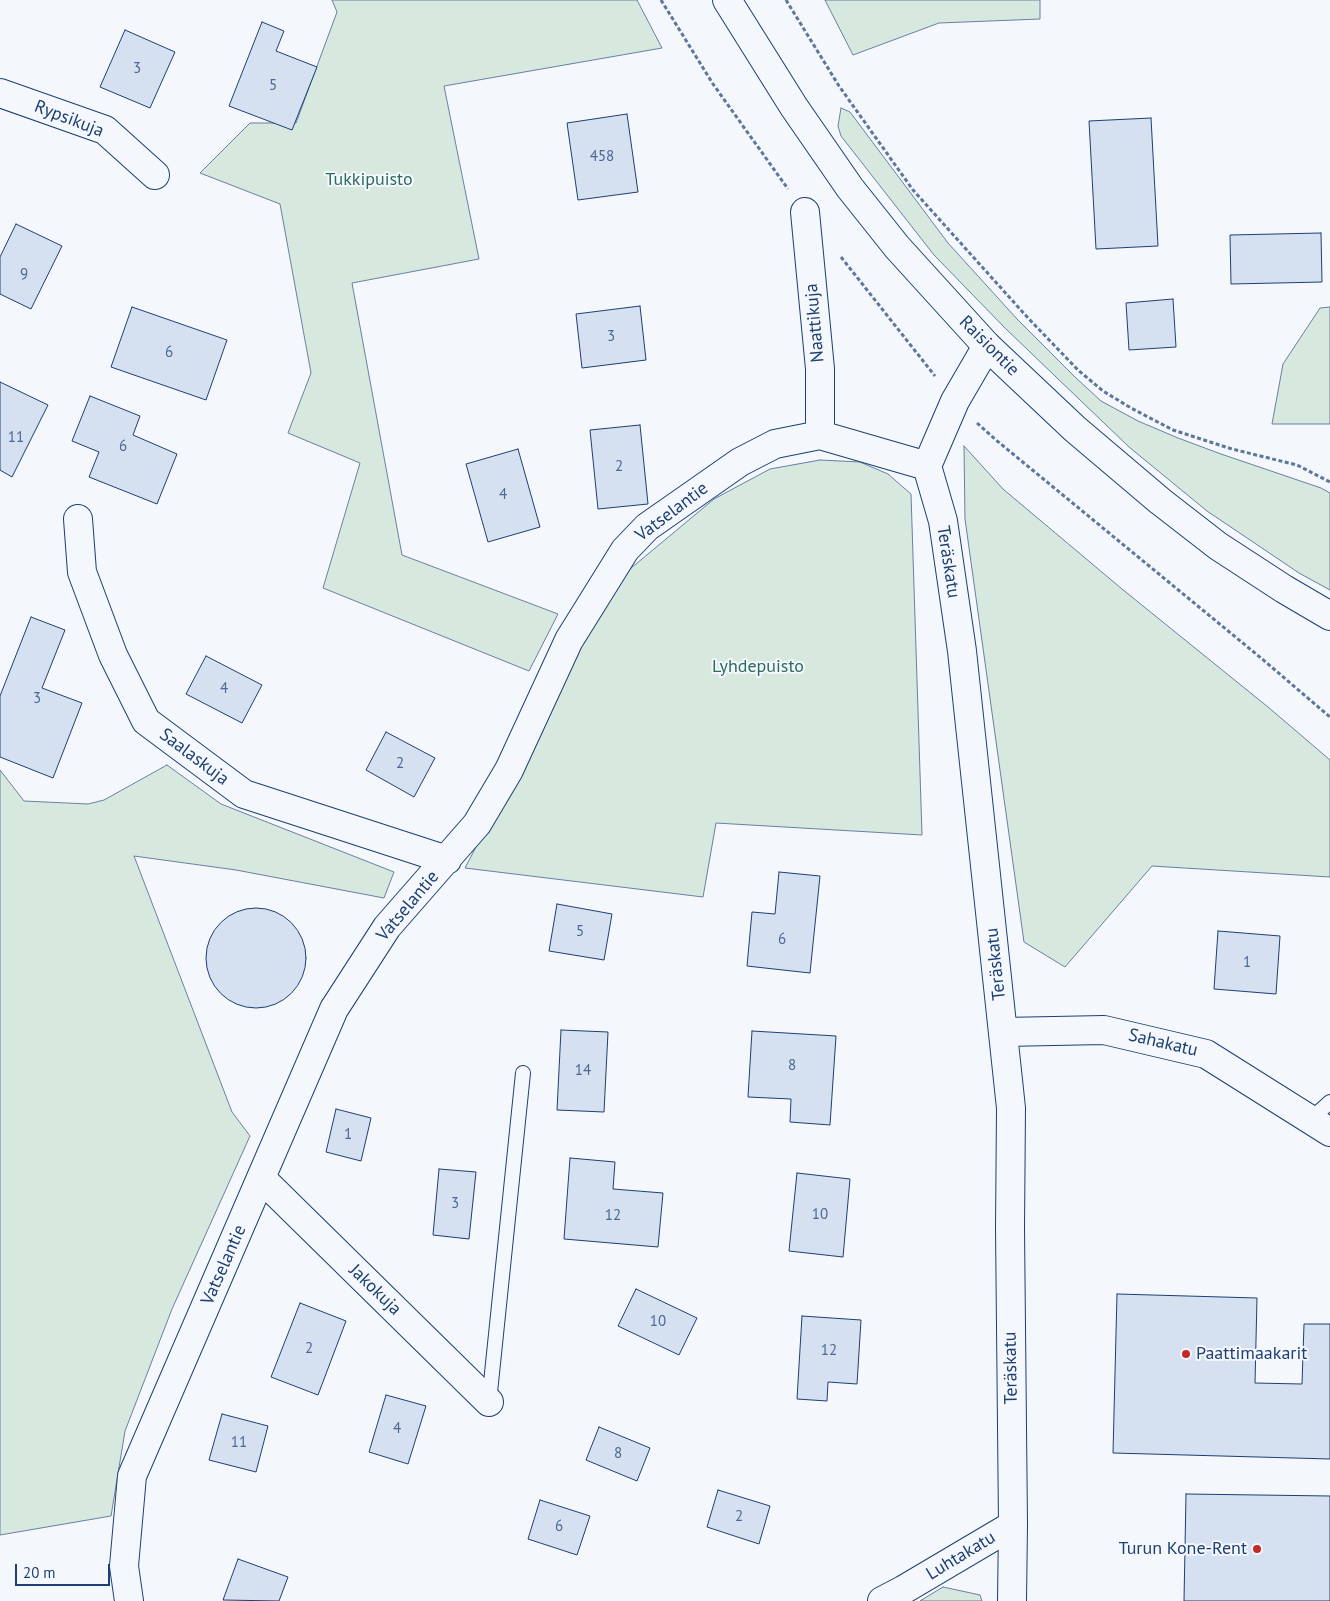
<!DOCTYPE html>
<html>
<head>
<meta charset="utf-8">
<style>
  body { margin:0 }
  #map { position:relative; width:1330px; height:1601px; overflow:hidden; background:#f4f7fb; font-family:"PT Sans",sans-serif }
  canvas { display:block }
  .scale { position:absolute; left:15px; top:1564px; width:95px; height:22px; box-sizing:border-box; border:2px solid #1d3f73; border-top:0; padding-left:6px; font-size:15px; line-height:18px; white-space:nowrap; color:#1d3f73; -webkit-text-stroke:4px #f4f7fb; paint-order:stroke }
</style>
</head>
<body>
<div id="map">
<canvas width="1330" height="1601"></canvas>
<div class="scale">20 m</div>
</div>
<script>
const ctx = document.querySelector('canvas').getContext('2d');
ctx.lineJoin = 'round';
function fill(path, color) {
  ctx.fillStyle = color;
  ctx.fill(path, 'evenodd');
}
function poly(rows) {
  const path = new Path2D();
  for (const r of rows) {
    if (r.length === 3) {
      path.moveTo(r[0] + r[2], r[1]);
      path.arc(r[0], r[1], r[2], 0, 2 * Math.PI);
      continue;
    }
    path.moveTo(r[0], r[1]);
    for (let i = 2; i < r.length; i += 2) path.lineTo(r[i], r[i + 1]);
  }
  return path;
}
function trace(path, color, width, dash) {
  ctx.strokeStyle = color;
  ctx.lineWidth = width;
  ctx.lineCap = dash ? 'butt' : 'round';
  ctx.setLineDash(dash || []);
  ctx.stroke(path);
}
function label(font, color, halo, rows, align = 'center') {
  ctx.font = font + ' "PT Sans",sans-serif';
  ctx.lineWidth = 4;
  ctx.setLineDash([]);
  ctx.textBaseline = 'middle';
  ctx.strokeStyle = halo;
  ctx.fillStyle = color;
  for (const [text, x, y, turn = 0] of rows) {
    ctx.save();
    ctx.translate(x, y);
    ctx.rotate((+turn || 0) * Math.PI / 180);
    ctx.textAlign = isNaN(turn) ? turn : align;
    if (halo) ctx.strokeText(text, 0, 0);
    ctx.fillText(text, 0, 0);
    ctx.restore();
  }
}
const green = poly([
  [332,0,637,0,662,48,444,86,479,259,352,283,402,555,558,614,529,671,323,588,360,463,288,433,311,373,280,204,200,173,250,123,296,123,337,12,332,0],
  [825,0,1040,0,1040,19,939,23,853,55,825,0],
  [841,108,850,112,948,243,1017,319,1075,377,1101,401,1138,421,1178,438,1221,454,1321,488,1330,493,1330,590,1299,573,1207,511,1129,447,1005,328,934,255,841,136,838,126,841,108],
  [1330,307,1330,424,1272,424,1283,364,1320,308,1330,307],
  [964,446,1003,489,1122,589,1268,707,1330,760,1330,877,1152,866,1065,967,1024,942,965,519,964,446],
  [820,460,860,462,888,474,911,494,922,835,716,823,703,897,465,868,590,629,630,569,714,499,770,469,820,460],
  [167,765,221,804,394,872,384,898,236,870,134,856,232,1112,250,1136,172,1309,125,1431,111,1516,0,1535,0,770,24,801,88,804,104,800,167,765],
  [943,1587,980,1595,982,1601,920,1601,943,1587]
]);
const building = poly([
  [262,22,284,31,276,51,317,67,292,130,229,106,262,22],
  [125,30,175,52,150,108,100,87,125,30],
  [627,114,638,192,578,200,567,123,627,114],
  [1151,118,1158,246,1096,249,1089,121,1151,118],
  [16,224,62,246,31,309,0,294,0,257,16,224],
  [1321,233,1322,282,1231,284,1230,235,1321,233],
  [1173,299,1176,347,1129,350,1126,303,1173,299],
  [640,306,646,360,582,368,576,314,640,306],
  [132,307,227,340,206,400,111,367,132,307],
  [0,382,48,405,12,477,0,470,0,382],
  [90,396,140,416,133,435,177,454,157,504,89,477,99,452,72,441,90,396],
  [640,425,648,504,598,509,590,430,640,425],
  [518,449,540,527,488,542,466,464,518,449],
  [31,617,65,630,42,688,82,703,53,778,0,757,0,696,31,617],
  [206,656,262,685,242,723,186,694,206,656],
  [386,732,435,758,414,797,366,770,386,732],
  [779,872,820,876,810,973,747,966,752,912,775,914,779,872],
  [557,904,612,914,604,960,549,951,557,904],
  [256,958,50],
  [1218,931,1280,936,1276,994,1214,989,1218,931],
  [561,1030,608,1032,604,1112,557,1110,561,1030],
  [752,1031,836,1036,830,1125,790,1122,791,1099,748,1097,752,1031],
  [336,1109,371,1118,361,1161,326,1152,336,1109],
  [570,1158,615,1162,613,1189,663,1193,658,1247,564,1239,570,1158],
  [439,1169,476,1172,469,1239,433,1235,439,1169],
  [797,1173,850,1179,843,1257,789,1251,797,1173],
  [636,1289,697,1318,679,1355,618,1326,636,1289],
  [1117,1294,1257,1298,1255,1383,1302,1384,1304,1324,1330,1324,1330,1459,1113,1453,1117,1294],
  [300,1303,346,1321,318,1395,271,1377,300,1303],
  [802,1316,861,1320,857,1384,828,1382,827,1401,797,1399,802,1316],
  [386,1395,426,1406,408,1464,369,1452,386,1395],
  [222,1414,268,1426,256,1472,209,1460,222,1414],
  [599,1427,650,1448,637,1481,586,1460,599,1427],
  [718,1490,770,1506,759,1544,707,1527,718,1490],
  [1186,1494,1330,1496,1330,1601,1184,1601,1186,1494],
  [540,1500,590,1516,577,1555,528,1539,540,1500],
  [238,1559,288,1577,279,1601,223,1600,238,1559]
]);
const path = poly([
  [661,0,713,84,788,189],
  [786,0,839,86,913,190,1028,318,1078,370,1103,391,1131,408,1173,430,1232,449,1297,465,1330,482],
  [841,257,935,376],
  [977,423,996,440,1261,658,1330,717]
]);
const service = poly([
  [1311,1119,1330,1102],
  [489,1402,523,1073]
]);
const minor = poly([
  [0,93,105,130,155,175],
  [805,212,820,369,820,435],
  [987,346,955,401,927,466,943,521,962,651,1011,1108,1010,1228,1013,1525,1012,1601],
  [78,519,82,572,113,655,146,721,244,794,447,860],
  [1003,1032,1104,1030,1206,1054,1330,1132],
  [261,1178,489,1402],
  [129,1601,124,1566,132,1476,334,1009,387,927,477,824,509,770,569,640,625,550,647,527,740,462,775,444,820,435,927,466],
  [882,1601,903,1590,1013,1525]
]);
const secondary = poly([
  [727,0,794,107,850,188,897,247,987,346,1075,429,1160,501,1218,546,1284,589,1330,616]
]);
const markers = [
  [1186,1354,5,"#c62828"],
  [1257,1549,5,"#c62828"]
];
const numberNames = [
  ["3",137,69],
  ["5",273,86],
  ["458",602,157],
  ["9",24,275],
  ["3",611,337],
  ["6",169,353],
  ["11",16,438],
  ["6",123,447],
  ["2",619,467],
  ["4",503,495],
  ["4",224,689],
  ["3",37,699],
  ["2",400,764],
  ["5",580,932],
  ["6",782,940],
  ["1",1247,963],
  ["8",792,1066],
  ["14",583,1071],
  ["1",348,1135],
  ["3",455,1204],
  ["10",820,1215],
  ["12",613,1216],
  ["10",658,1322],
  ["2",309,1349],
  ["12",829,1351],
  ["4",397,1429],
  ["11",239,1443],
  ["8",618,1454],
  ["2",739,1517],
  ["6",559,1527]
];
const streetNames = [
  ["Rypsikuja",69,119,21],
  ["Naattikuja",815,323,-95],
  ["Raisiontie",989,346,45],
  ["Vatselantie",672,512,-37],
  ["Teräskatu",948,562,81],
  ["Saalaskuja",194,757,37],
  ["Vatselantie",408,906,-50],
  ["Teräskatu",996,964,-96],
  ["Sahakatu",1163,1043,13],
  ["Vatselantie",224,1265,-66],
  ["Jakokuja",375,1290,44],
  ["Teräskatu",1011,1368,-91],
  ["Luhtakatu",961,1556,-31]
];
const parkNames = [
  ["Tukkipuisto",369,180],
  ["Lyhdepuisto",758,667]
];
const poiNames = [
  ["Paattimaakarit",1196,1354],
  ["Turun Kone-Rent",1247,1549,"right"]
];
fill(green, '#d7e8df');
trace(green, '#687fa3', 1);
fill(building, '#d5e0f0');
trace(building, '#1d3f73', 1);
trace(service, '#1d3f73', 16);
trace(minor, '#1d3f73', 30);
trace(secondary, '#1d3f73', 30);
trace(path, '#5e769c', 3, [4, 2.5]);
trace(service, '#f4f7fb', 14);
trace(minor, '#f4f7fb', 28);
trace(secondary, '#f4f7fb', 28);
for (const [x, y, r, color] of markers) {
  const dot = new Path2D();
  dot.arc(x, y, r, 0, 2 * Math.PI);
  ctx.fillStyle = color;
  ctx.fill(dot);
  trace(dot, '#f4f7fb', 2);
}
label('15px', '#4b6792', null, numberNames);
label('18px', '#1d3f73', '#f4f7fb', streetNames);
label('18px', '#2c6c60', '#f4f7fb', parkNames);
label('18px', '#1d3f73', '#f4f7fb', poiNames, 'left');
</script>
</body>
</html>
